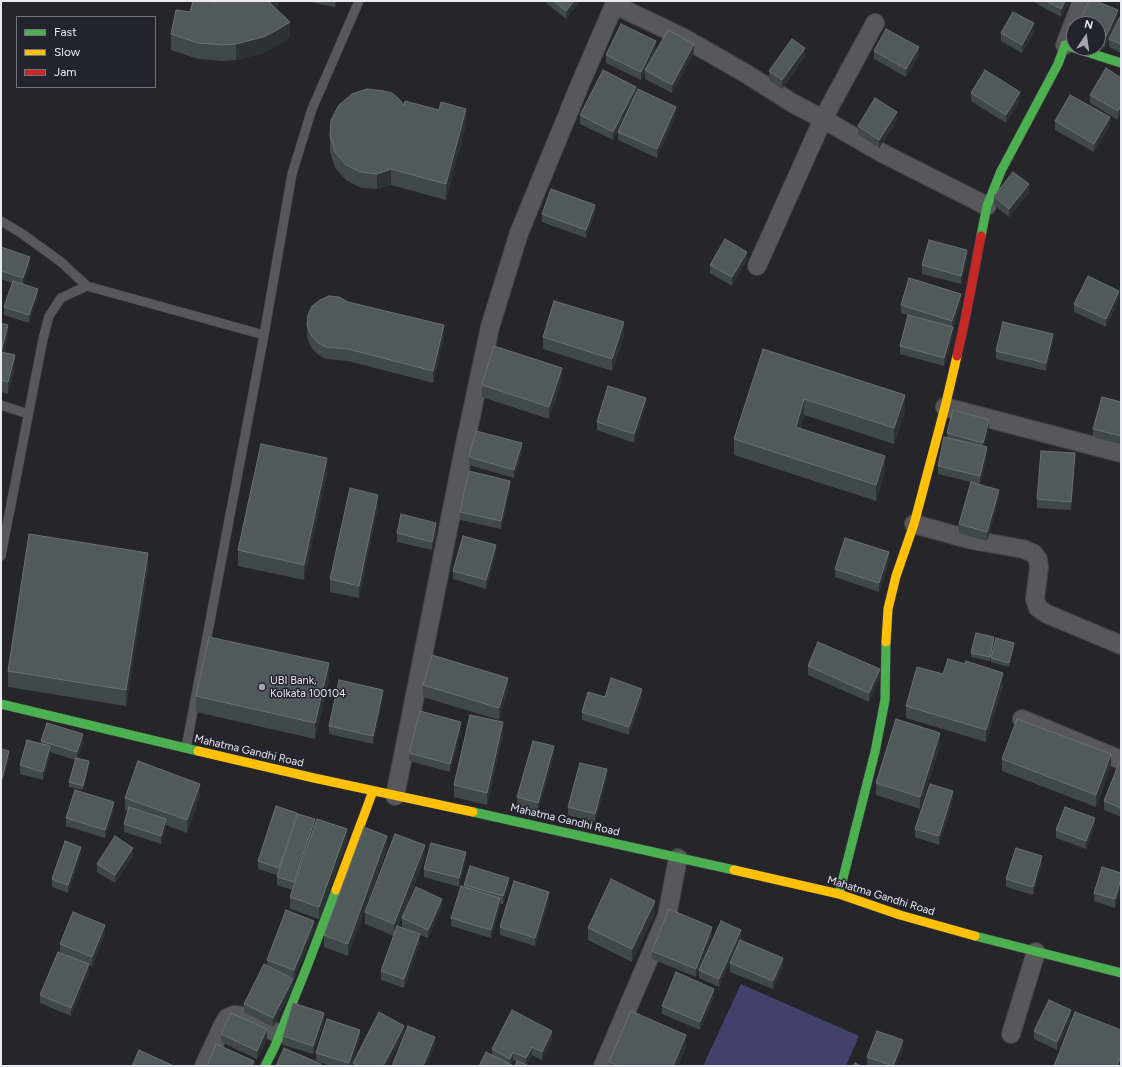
<!DOCTYPE html>
<html>
<head>
<meta charset="utf-8">
<style>
  body { margin:0 }
  #map { position:relative; width:1122px; height:1067px; overflow:hidden; background:#25252a; font-family:Figtree,sans-serif }
  canvas { display:block }
  .frame { position:absolute; inset:0; border:2px solid #eaeaf1; pointer-events:none }
  .legend { position:absolute; left:16px; top:16px; width:140px; height:72px; box-sizing:border-box; background:#22232d; border:1px solid #72737b; margin:0; padding:5px 7px; list-style:none; font-size:12px; color:#eaeaf1 }
  .legend li { display:flex; align-items:center; gap:8px; height:20px }
  .legend b { width:20px; border:1px solid #72737b }
  .north { position:absolute; left:1066px; top:16px; width:40px; height:40px; box-sizing:border-box; background:#22232d; border:1px solid #72737b; border-radius:50%; rotate:13deg; font-size:11px; font-weight:700; line-height:16px; text-align:center; color:#eaeaf1 }
  .north::after { content:''; display:block; margin:auto; width:14px; height:18px; background:#a5a5ab; clip-path:polygon(50% 0,100% 100%,50% 72%,0 100%) }
</style>
</head>
<body>
<div id="map">
<canvas width="1122" height="1067"></canvas>
<div class="frame"></div>
<ul class="legend">
<li><b style="height:5px;background:#4caf50"></b>Fast</li>
<li><b style="height:5px;background:#ffc107"></b>Slow</li>
<li><b style="height:5px;background:#c62828"></b>Jam</li>
</ul>
<div class="north">N</div>
</div>
<script>
const ctx = document.querySelector('canvas').getContext('2d');
ctx.lineJoin = 'round';
function fill(path, color) {
  ctx.fillStyle = color;
  ctx.fill(path, 'evenodd');
}
function poly(rows) {
  const path = new Path2D();
  for (const r of rows) {
    path.moveTo(r[0], r[1]);
    for (let i = 2; i < r.length; i += 2) path.lineTo(r[i], r[i + 1]);
  }
  return path;
}
function trace(path, color, width, dash) {
  ctx.strokeStyle = color;
  ctx.lineWidth = width;
  ctx.lineCap = dash ? 'butt' : 'round';
  ctx.setLineDash(dash || []);
  ctx.stroke(path);
}
function label(font, color, halo, rows, align = 'center') {
  ctx.font = font + ' Figtree,sans-serif';
  ctx.lineWidth = 3;
  ctx.setLineDash([]);
  ctx.textBaseline = 'middle';
  ctx.strokeStyle = halo;
  ctx.fillStyle = color;
  for (const [text, x, y, turn = 0] of rows) {
    ctx.save();
    ctx.translate(x, y);
    ctx.rotate((+turn || 0) * Math.PI / 180);
    ctx.textAlign = isNaN(turn) ? turn : align;
    if (halo) ctx.strokeText(text, 0, 0);
    ctx.fillText(text, 0, 0);
    ctx.restore();
  }
}
const green = poly([
  [741,984,859,1036,846,1066,703,1066]
]);
const lane = poly([
  [1,221,21,233,61,262,87,286],
  [1,405,28,414],
  [1,556,43,339,49,316,61,298,87,286,264,335],
  [186,748,264,335,292,174,312,109,359,1]
]);
const street = poly([
  [615,5,682,37,745,73,794,104,823,119,882,153,987,206],
  [1065,45,1082,1],
  [757,266,823,119,875,23],
  [945,407,1121,453],
  [914,524,972,540,1023,549,1033,553,1038,559,1039,567,1035,599,1038,608,1047,614,1121,645],
  [1022,719,1121,760],
  [395,796,464,449,490,327,519,233,581,82,616,1],
  [1011,1034,1036,952],
  [204,1066,223,1025,227,1018,234,1015,243,1016,279,1034],
  [603,1066,667,916,678,858]
]);
const fast = poly([
  [981,236,987,206,1001,171,1058,64,1065,45,1121,63],
  [1,704,198,751],
  [473,812,734,870],
  [839,894,875,752,885,700,886,642],
  [975,936,1121,973],
  [265,1066,275,1046,308,964,336,890]
]);
const slow = poly([
  [886,642,888,609,896,576,914,524,945,407,957,356],
  [198,751,314,778,473,812],
  [734,870,839,894,900,915,975,936],
  [336,890,373,791]
]);
const jam = poly([
  [957,356,965,320,981,236]
]);
const wall = poly([
  [278,1,277,9,290,37,275,47,263,53,236,60,223,61,198,59,171,50,171,34,190,12,216,3],
  [305,1,336,1,335,7],
  [544,1,580,1,566,19],
  [1032,1,1070,1,1061,17],
  [1121,15,1121,53,1109,47,1109,39],
  [1118,19,1105,47,1098,44,1098,24],
  [1034,32,1022,53,1001,41,1001,33],
  [656,49,646,70,694,53,672,93,645,79,645,71,641,80,606,63,606,55],
  [874,51,919,55,906,77,874,59],
  [805,56,782,89,769,80,769,71],
  [1121,78,1118,120,1090,103,1090,95],
  [636,92,676,115,657,158,618,140,618,132,621,124,613,140,580,124,580,115],
  [971,93,1020,100,1006,123,971,101],
  [404,105,466,124,446,200,391,185,377,189,361,188,346,180,335,168,330,152,330,136],
  [897,120,879,148,858,134,858,126],
  [1055,121,1110,125,1094,152,1055,130],
  [1029,193,1009,217,994,205,994,196],
  [595,213,586,238,542,222,542,214],
  [1,247,30,265,23,284,38,297,29,323,4,315,4,307,12,283,1,279],
  [967,259,961,284,922,274,922,265],
  [747,260,732,286,710,273,710,265],
  [1119,299,1106,327,1074,312,1074,304],
  [348,302,444,337,433,383,348,361,326,359,317,354,311,347,307,337,307,325],
  [961,302,953,328,953,335,944,366,900,354,900,346,908,315,901,313,901,305],
  [1,323,8,337,4,352,15,367,8,394,1,392],
  [624,335,612,371,543,349,543,337],
  [1053,342,1046,371,996,359,996,351],
  [763,349,905,411,894,444,804,415,800,429,885,472,876,501,734,455,734,439],
  [562,380,549,419,482,397,482,385],
  [1121,402,1121,444,1093,437,1093,429],
  [646,406,634,443,597,430,597,422],
  [989,428,984,446,987,455,980,484,972,482,999,498,987,541,959,533,959,524,971,482,938,474,938,466,947,438,947,433],
  [522,451,514,478,469,465,469,457],
  [1075,461,1071,510,1037,508,1037,499],
  [327,474,304,580,238,566,238,550],
  [510,489,501,529,460,520,460,512],
  [378,507,359,598,330,592,330,579],
  [436,531,432,550,397,542,397,533],
  [496,554,486,589,453,579,453,571],
  [889,561,879,592,835,577,835,569],
  [148,569,126,706,8,687,8,671],
  [994,641,990,661,971,657,971,653],
  [1014,647,1009,667,991,662,991,658],
  [965,664,1003,685,986,742,906,718,906,706,943,674],
  [808,666,880,677,869,702,808,675],
  [329,679,315,739,196,712,196,696],
  [423,685,508,690,499,720,423,697],
  [605,697,642,697,629,735,582,720,582,712],
  [383,698,373,744,329,734,329,726],
  [461,730,450,772,409,761,409,753],
  [503,735,487,805,454,797,454,785],
  [41,741,83,742,78,758,89,765,83,790,69,787,69,782,75,760,50,752,50,754,43,780,20,774,20,765,41,744],
  [940,745,920,809,876,795,876,783],
  [554,755,538,811,517,806,517,797],
  [1002,759,1111,766,1096,807,1002,771],
  [1121,764,1121,817,1104,810,1104,801],
  [607,778,595,822,568,815,568,807],
  [200,796,187,833,166,825,166,827,161,844,124,832,124,824,128,811,125,810,125,798],
  [953,799,939,845,915,837,915,829],
  [114,810,105,838,66,826,66,818],
  [297,818,315,825,347,841,319,919,290,909,290,897,292,890,277,885,277,875,258,869,258,861],
  [1095,826,1086,849,1056,838,1056,830],
  [387,848,348,956,324,947,324,935],
  [81,855,68,893,52,887,52,879],
  [133,856,115,883,97,872,97,864],
  [425,857,398,927,417,933,402,927,402,918,442,907,428,938,420,935,420,943,404,988,381,980,381,971,394,936,365,924,365,912],
  [466,860,459,887,424,877,424,869],
  [1042,864,1033,895,1006,887,1006,879],
  [1121,873,1115,908,1094,901,1094,893],
  [464,885,509,886,503,904,500,904,500,907,491,938,451,926,451,918,464,888],
  [549,900,535,946,500,935,500,927],
  [655,913,632,962,588,940,588,928],
  [314,929,294,979,290,977,293,987,273,1027,244,1012,244,1004,267,966,267,960],
  [105,933,92,966,60,952,60,944],
  [712,935,696,977,652,959,652,951],
  [741,939,741,940,783,966,773,989,730,972,730,963,735,952,719,987,699,978,699,970],
  [89,973,71,1016,40,1003,40,995],
  [714,997,700,1030,662,1014,662,1006],
  [1071,1019,1057,1050,1034,1039,1034,1031],
  [324,1021,313,1054,283,1045,283,1036],
  [221,1034,267,1038,257,1059,221,1042],
  [404,1034,387,1066,353,1066,353,1063],
  [360,1038,351,1066,331,1066,316,1061,316,1053],
  [552,1039,542,1060,532,1055,527,1065,513,1060,511,1065,512,1066,492,1055,492,1049],
  [686,1047,678,1066,609,1066,609,1062],
  [903,1048,896,1066,869,1066,867,1065,867,1057]
]);
const shadedWall = poly([
  [272,1,278,1,277,9,274,15,270,3],
  [574,1,580,1,566,19,566,11],
  [1065,1,1070,1,1061,17,1061,9],
  [1118,10,1118,19,1105,47,1105,39],
  [290,22,290,37,275,47,263,53,236,60,236,44],
  [1034,23,1034,32,1022,53,1022,45],
  [656,41,656,49,641,80,641,72],
  [694,44,694,53,672,93,672,85],
  [919,47,919,55,906,77,906,69],
  [805,48,805,56,782,89,782,80],
  [636,87,636,95,613,140,613,132],
  [1020,92,1020,100,1006,123,1006,115],
  [1121,106,1121,114,1118,120,1118,111],
  [676,107,676,115,657,158,657,149],
  [466,109,466,124,446,200,446,184],
  [897,112,897,120,879,148,879,140],
  [1110,117,1110,125,1094,152,1094,144],
  [391,169,391,185,377,189,377,174],
  [1029,184,1029,193,1009,217,1009,209],
  [595,205,595,213,586,238,586,230],
  [967,250,967,259,961,284,961,276],
  [747,252,747,260,732,286,732,277],
  [30,257,30,265,23,286,23,278],
  [38,289,38,297,29,323,29,315],
  [1119,291,1119,299,1106,327,1106,319],
  [961,294,961,302,953,328,953,335,944,366,944,358,952,328,952,321],
  [624,322,624,335,612,371,612,359],
  [8,325,8,337,1,364,1,352],
  [444,325,444,337,433,383,433,371],
  [1053,334,1053,342,1046,371,1046,363],
  [15,355,15,367,8,394,8,382],
  [562,368,562,380,549,419,549,407],
  [905,395,905,411,894,444,894,428],
  [646,398,646,406,634,443,634,434],
  [804,399,804,415,796,443,796,427],
  [989,420,989,428,983,451,983,443],
  [522,443,522,451,514,478,514,470],
  [987,447,987,455,980,484,980,476],
  [1075,453,1075,461,1071,510,1071,502],
  [885,456,885,472,876,501,876,485],
  [327,458,327,474,304,580,304,565],
  [510,481,510,489,501,529,501,521],
  [999,490,999,498,987,541,987,532],
  [378,495,378,507,359,598,359,586],
  [436,523,436,531,432,550,432,542],
  [496,545,496,554,486,589,486,580],
  [889,552,889,561,879,592,879,583],
  [148,553,148,569,126,706,126,690],
  [994,637,994,641,990,661,990,657],
  [1014,643,1014,647,1009,667,1009,663],
  [329,663,329,679,315,739,315,723],
  [880,669,880,677,869,702,869,693],
  [1003,673,1003,685,986,742,986,730],
  [508,678,508,690,499,720,499,708],
  [642,689,642,697,629,735,629,727],
  [383,690,383,698,373,744,373,736],
  [461,722,461,730,450,772,450,764],
  [503,722,503,735,487,805,487,793],
  [940,733,940,745,920,809,920,797],
  [83,734,83,742,77,761,77,752],
  [50,746,50,754,43,780,43,772],
  [554,746,554,755,538,811,538,803],
  [9,751,9,759,1,790,1,782],
  [1111,754,1111,766,1096,807,1096,795],
  [89,761,89,765,83,790,83,786],
  [607,769,607,778,595,822,595,814],
  [200,784,200,796,187,833,187,820],
  [953,791,953,799,939,845,939,836],
  [114,802,114,810,105,838,105,830],
  [297,813,297,821,279,876,279,868],
  [1095,818,1095,826,1086,849,1086,841],
  [166,819,166,827,161,844,161,836],
  [315,819,315,827,294,890,294,882],
  [347,829,347,841,319,919,319,907],
  [387,836,387,848,348,956,348,944],
  [425,845,425,857,394,936,394,924],
  [81,847,81,855,68,893,68,885],
  [133,848,133,856,115,883,115,875],
  [466,852,466,860,459,887,459,878],
  [1042,856,1042,864,1033,895,1033,887],
  [509,878,509,886,503,904,503,896],
  [1121,879,1121,887,1115,908,1115,899],
  [549,892,549,900,535,946,535,938],
  [500,898,500,907,491,938,491,930],
  [442,899,442,907,428,938,428,930],
  [655,901,655,913,632,962,632,949],
  [314,921,314,929,294,979,294,970],
  [105,925,105,933,92,966,92,957],
  [712,927,712,935,696,977,696,969],
  [741,930,741,939,719,987,719,979],
  [420,934,420,943,404,988,404,979],
  [783,958,783,966,773,989,773,981],
  [89,964,89,973,71,1016,71,1008],
  [293,979,293,987,273,1027,273,1018],
  [714,989,714,997,700,1030,700,1022],
  [1071,1010,1071,1019,1057,1050,1057,1042],
  [324,1013,324,1021,313,1054,313,1046],
  [404,1026,404,1034,387,1066,383,1066],
  [267,1029,267,1038,257,1059,257,1051],
  [360,1030,360,1038,351,1066,349,1066,349,1063],
  [552,1031,552,1039,542,1060,542,1052],
  [686,1035,686,1047,678,1066,673,1066],
  [435,1037,435,1046,426,1066,423,1066],
  [903,1040,903,1048,896,1066,893,1066],
  [532,1047,532,1055,526,1066,526,1058],
  [513,1052,513,1060,510,1066,510,1059],
  [1121,1056,1121,1066,1117,1066]
]);
const building = poly([
  [193,1,207,1,216,3,218,1,272,1,270,3,290,22,275,31,263,37,236,44,223,45,198,43,171,34,176,10,190,12,193,1],
  [554,1,574,1,566,11,554,1],
  [1046,1,1065,1,1061,9,1046,1],
  [1089,1,1096,1,1118,10,1105,39,1098,36,1098,24,1079,24,1089,1],
  [1013,12,1034,23,1022,45,1001,33,1013,12],
  [1121,15,1121,44,1109,39,1121,15],
  [621,24,656,41,641,72,606,55,621,24],
  [886,29,919,47,906,69,874,51,886,29],
  [668,30,694,44,672,85,645,70,668,30],
  [792,39,805,48,782,80,769,71,792,39],
  [1106,68,1121,78,1121,106,1118,111,1090,95,1106,68],
  [603,70,636,87,613,132,580,115,603,70],
  [985,70,1020,92,1006,115,971,93,985,70],
  [367,89,384,91,392,93,399,99,404,105,405,101,439,110,441,102,466,109,446,184,391,169,377,174,361,172,346,165,335,152,330,136,331,120,339,105,352,94,367,89],
  [638,89,676,107,657,149,618,132,638,89],
  [1070,95,1110,117,1094,144,1055,121,1070,95],
  [875,98,897,112,879,140,858,126,875,98],
  [1013,172,1029,184,1009,209,994,196,1013,172],
  [551,189,595,205,586,230,542,214,551,189],
  [725,239,747,252,732,277,710,265,725,239],
  [929,240,967,250,961,276,922,265,929,240],
  [1,247,30,257,23,278,1,271,1,247],
  [1088,276,1119,291,1106,319,1074,304,1088,276],
  [909,278,961,294,952,321,901,305,909,278],
  [13,281,38,289,29,315,4,307,13,281],
  [329,296,339,297,348,302,444,325,433,371,348,349,326,347,317,342,311,335,307,325,308,315,312,306,320,300,329,296],
  [554,301,624,322,612,359,543,337,554,301],
  [908,315,953,327,944,358,900,346,908,315],
  [1003,322,1053,334,1046,363,996,351,1003,322],
  [1,323,8,325,1,352,15,355,8,382,1,380,1,323],
  [494,346,562,368,549,407,482,385,494,346],
  [763,349,905,395,894,428,804,399,796,427,885,456,876,485,734,439,763,349],
  [608,386,646,398,634,434,597,422,608,386],
  [1102,397,1121,402,1121,436,1093,429,1102,397],
  [953,410,989,420,983,443,947,433,953,410],
  [476,431,522,443,514,470,469,457,476,431],
  [944,437,987,447,980,476,938,466,944,437],
  [261,444,327,458,304,565,238,550,261,444],
  [1041,451,1075,453,1071,502,1037,499,1041,451],
  [469,471,510,481,501,521,460,512,469,471],
  [971,482,999,490,987,532,959,524,971,482],
  [350,488,378,495,359,586,330,579,350,488],
  [401,514,436,523,432,542,397,533,401,514],
  [29,534,148,553,126,690,8,671,29,534],
  [463,536,496,545,486,580,453,571,463,536],
  [845,538,889,552,879,583,835,569,845,538],
  [976,633,994,637,990,657,971,653,976,633],
  [209,637,329,663,315,723,196,696,209,637],
  [996,638,1014,643,1009,663,991,658,996,638],
  [818,642,880,669,869,693,808,666,818,642],
  [432,655,508,678,499,708,423,685,432,655],
  [948,659,965,664,966,661,1003,673,986,730,906,706,917,667,943,674,948,659],
  [611,678,642,689,629,727,582,712,588,692,605,697,611,678],
  [339,680,383,690,373,736,329,726,339,680],
  [420,711,461,722,450,764,409,753,420,711],
  [470,715,503,722,487,793,454,785,470,715],
  [896,719,940,733,920,797,876,783,896,719],
  [1017,719,1111,754,1096,795,1002,759,1017,719],
  [47,723,83,734,77,752,41,741,47,723],
  [27,740,50,746,43,772,20,765,27,740],
  [533,741,554,746,538,803,517,797,533,741],
  [1,749,9,751,1,782,1,749],
  [76,758,89,761,83,786,69,782,76,758],
  [138,761,200,784,187,820,125,798,138,761],
  [580,763,607,769,595,814,568,807,580,763],
  [1119,763,1121,764,1121,808,1104,801,1119,763],
  [930,784,953,791,939,836,915,829,930,784],
  [75,790,114,802,105,830,66,818,75,790],
  [276,806,297,813,279,868,258,861,276,806],
  [129,807,166,819,161,836,124,824,129,807],
  [1065,807,1095,818,1086,841,1056,830,1065,807],
  [298,814,315,819,294,882,277,877,298,814],
  [317,819,347,829,319,907,290,897,317,819],
  [364,827,387,836,348,944,324,935,364,827],
  [395,834,425,845,394,924,365,912,395,834],
  [115,836,133,848,115,875,97,864,115,836],
  [65,841,81,847,68,885,52,879,65,841],
  [431,843,466,852,459,878,424,869,431,843],
  [1016,848,1042,856,1033,887,1006,879,1016,848],
  [470,866,509,878,503,896,464,885,470,866],
  [1102,867,1121,873,1121,879,1115,899,1094,893,1102,867],
  [611,879,655,901,632,949,588,928,611,879],
  [514,881,549,892,535,938,500,927,514,881],
  [461,886,500,898,491,930,451,918,461,886],
  [416,887,442,899,428,930,402,918,416,887],
  [669,909,712,927,696,969,652,951,669,909],
  [286,910,314,921,294,970,267,960,286,910],
  [73,912,105,925,92,957,60,944,73,912],
  [721,921,741,930,719,979,699,970,721,921],
  [397,926,420,934,404,979,381,971,397,926],
  [740,940,783,958,773,981,730,963,740,940],
  [58,952,89,964,71,1008,40,995,58,952],
  [264,964,293,979,273,1018,244,1004,264,964],
  [676,972,714,989,700,1022,662,1006,676,972],
  [1049,1000,1071,1010,1057,1042,1034,1031,1049,1000],
  [293,1003,324,1013,313,1046,283,1036,293,1003],
  [512,1010,552,1031,542,1052,532,1047,526,1058,513,1052,510,1059,492,1049,512,1010],
  [631,1011,686,1035,673,1066,619,1066,609,1062,631,1011],
  [379,1012,404,1026,383,1066,359,1066,353,1063,379,1012],
  [1075,1012,1121,1030,1121,1056,1117,1066,1054,1066,1075,1012],
  [231,1013,267,1029,257,1051,221,1034,231,1013],
  [327,1019,360,1030,349,1063,316,1053,327,1019],
  [408,1026,435,1037,423,1066,392,1066,408,1026],
  [877,1031,903,1040,893,1066,867,1057,877,1031],
  [216,1044,254,1061,252,1066,207,1066,216,1044],
  [284,1048,321,1064,320,1066,276,1066,284,1048],
  [139,1050,174,1066,132,1066,139,1050],
  [486,1052,512,1065,512,1066,479,1066,486,1052],
  [517,1061,529,1066,515,1066,517,1061],
  [855,1063,861,1066,853,1066,855,1063]
]);
const markers = [
  [262,687,4,"#a5a5ab"]
];
const poiNames = [
  ["UBI Bank,",270,681],
  ["Kolkata 100104",270,694]
];
const streetNames = [
  ["Mahatma Gandhi Road",249,751,13],
  ["Mahatma Gandhi Road",565,820,13],
  ["Mahatma Gandhi Road",881,896,17]
];
fill(green, '#42416c');
trace(lane, '#434347', 10);
trace(street, '#434347', 20);
trace(fast, '#434347', 10);
trace(slow, '#434347', 10);
trace(jam, '#434347', 10);
trace(lane, '#58585c', 9);
trace(street, '#58585c', 18);
trace(fast, '#4caf50', 9);
trace(slow, '#ffc107', 9);
trace(jam, '#c62828', 9);
fill(wall, '#3f4948');
fill(shadedWall, '#2d3334');
fill(building, '#515a5a');
trace(building, '#697172', 1);
for (const [x, y, r, color] of markers) {
  const dot = new Path2D();
  dot.arc(x, y, r, 0, 2 * Math.PI);
  ctx.fillStyle = color;
  ctx.fill(dot);
  trace(dot, '#22232d', 1.5);
}
label('11px', '#eaeaf1', '#22232d', poiNames, 'left');
label('11px', '#eaeaf1', '#22232d', streetNames);
</script>
</body>
</html>
